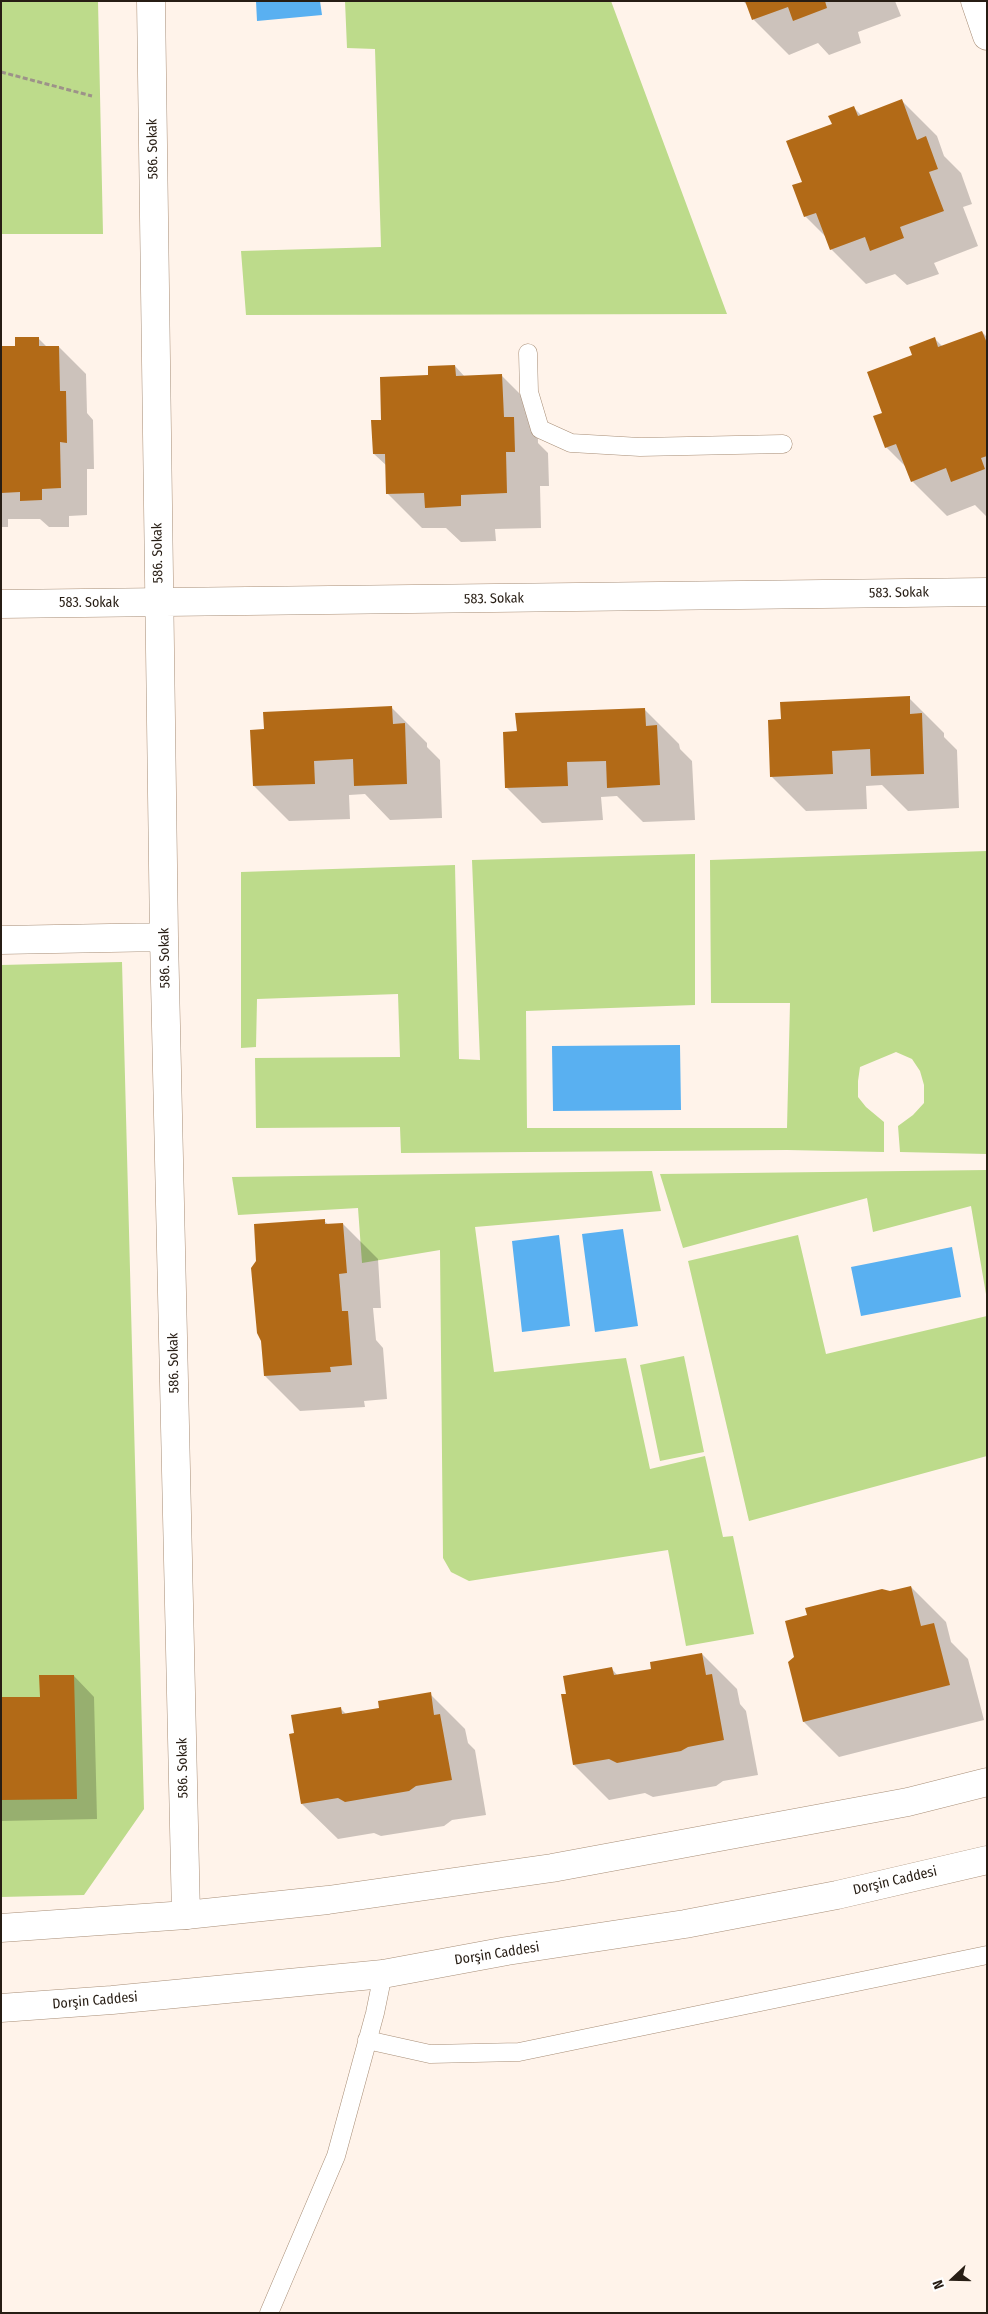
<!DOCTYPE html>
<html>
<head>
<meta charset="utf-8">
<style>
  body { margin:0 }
  #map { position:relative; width:988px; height:2314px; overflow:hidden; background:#fff3ea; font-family:"Fira Sans Condensed",sans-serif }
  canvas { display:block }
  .frame { position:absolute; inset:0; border:2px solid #271d14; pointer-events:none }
  .north { position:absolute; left:928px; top:2254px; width:50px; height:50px; -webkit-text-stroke:4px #fff; paint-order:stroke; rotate:249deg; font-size:14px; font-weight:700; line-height:20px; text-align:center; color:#271d14 }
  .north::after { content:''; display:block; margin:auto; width:18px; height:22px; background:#271d14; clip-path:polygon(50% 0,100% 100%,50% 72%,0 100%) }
</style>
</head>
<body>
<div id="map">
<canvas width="988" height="2314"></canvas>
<div class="frame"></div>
<div class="north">N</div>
</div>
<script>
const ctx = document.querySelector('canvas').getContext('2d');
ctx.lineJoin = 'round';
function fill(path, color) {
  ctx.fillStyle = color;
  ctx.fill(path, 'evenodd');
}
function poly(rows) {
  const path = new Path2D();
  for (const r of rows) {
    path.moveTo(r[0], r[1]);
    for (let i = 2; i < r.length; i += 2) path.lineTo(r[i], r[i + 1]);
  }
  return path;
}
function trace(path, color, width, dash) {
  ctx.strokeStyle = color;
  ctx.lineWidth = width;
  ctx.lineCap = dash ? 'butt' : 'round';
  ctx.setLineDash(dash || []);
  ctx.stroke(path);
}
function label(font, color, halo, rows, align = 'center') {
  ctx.font = font + ' "Fira Sans Condensed",sans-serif';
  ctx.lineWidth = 4;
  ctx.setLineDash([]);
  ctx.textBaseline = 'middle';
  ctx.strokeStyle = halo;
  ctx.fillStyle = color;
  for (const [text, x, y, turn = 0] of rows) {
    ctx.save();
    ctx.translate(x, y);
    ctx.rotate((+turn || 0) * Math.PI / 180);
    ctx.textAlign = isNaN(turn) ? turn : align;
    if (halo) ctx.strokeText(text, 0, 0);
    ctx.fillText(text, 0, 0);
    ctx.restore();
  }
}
const green = poly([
  [1,1,98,1,103,234,1,234],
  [345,1,611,1,727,314,246,315,241,251,381,247,375,49,347,48],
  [987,851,987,1154,900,1152,898,1126,913,1115,924,1103,924,1085,920,1071,912,1059,896,1052,860,1067,858,1081,858,1097,866,1107,884,1122,884,1152,787,1150,401,1153,400,1127,256,1128,255,1058,400,1057,398,994,257,999,256,1047,241,1048,241,872,455,865,459,1059,480,1060,472,860,695,854,695,1005,526,1011,527,1128,787,1128,790,1003,711,1003,710,860],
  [122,962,144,1809,84,1895,1,1897,1,965],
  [987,1170,987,1300,971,1206,873,1232,867,1198,683,1248,660,1174],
  [652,1171,661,1211,475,1227,494,1372,626,1358,650,1469,705,1456,723,1537,733,1536,754,1634,686,1646,668,1550,469,1581,451,1572,443,1558,440,1250,362,1263,358,1208,238,1215,232,1177],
  [798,1235,826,1354,987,1316,987,1456,749,1521,688,1261],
  [684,1356,704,1452,660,1461,640,1365]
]);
const water = poly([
  [256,1,320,1,322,15,257,21],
  [680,1045,681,1110,553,1111,552,1046],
  [623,1229,638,1326,595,1332,582,1234],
  [559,1235,570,1326,522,1332,512,1241],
  [952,1247,961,1297,861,1316,851,1267]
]);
const shadow = poly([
  [743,1,895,1,901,16,858,32,861,43,829,55,818,43,789,55,754,20,749,7],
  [902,101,937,136,944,156,961,173,972,204,963,207,978,246,934,263,939,274,907,285,895,274,866,284,831,249,826,237,805,216,803,182,833,125,854,108,862,116],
  [982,332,987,337,987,517,975,505,947,516,912,481,907,468,886,447,883,414,914,356,935,339,943,347],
  [38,338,47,347,59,347,86,374,87,413,93,420,94,469,87,469,87,515,69,516,69,527,49,527,40,519,8,519,8,527,1,527,1,347,16,347],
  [455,366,465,377,502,376,537,411,538,443,548,453,549,486,540,486,541,528,495,529,496,541,461,542,446,528,422,528,387,493,387,466,374,454,382,421,430,376],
  [909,698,944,733,944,737,957,750,959,808,908,811,882,785,866,786,867,809,806,811,771,776],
  [392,708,427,743,427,747,440,760,442,818,390,820,365,794,349,795,350,819,289,821,254,786,265,731],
  [644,709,679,744,680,749,692,761,695,820,643,822,617,796,601,797,603,820,542,823,507,788,518,732],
  [324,1221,329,1225,343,1224,378,1259,381,1308,373,1308,376,1340,383,1348,387,1399,364,1401,365,1407,300,1411,265,1376],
  [911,1587,946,1622,951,1642,968,1659,984,1720,839,1757,804,1722,789,1662],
  [702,1654,737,1689,740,1704,746,1711,758,1775,723,1781,716,1786,653,1797,645,1793,609,1800,574,1765,567,1695,612,1669,618,1676,652,1670],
  [74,1676,94,1697,97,1819,1,1821,1,1699,42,1698],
  [430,1694,465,1729,468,1743,475,1750,486,1815,452,1820,444,1826,381,1836,374,1833,338,1839,302,1804,340,1708,347,1715,381,1709]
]);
const building = poly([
  [745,1,825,1,827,8,793,21,788,7,752,20],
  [902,99,917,140,926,136,938,169,929,172,944,211,900,227,904,238,870,251,865,237,830,250,816,213,804,217,792,185,802,182,786,141,832,124,828,116,854,106,858,116],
  [982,331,987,343,987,456,981,458,985,469,951,482,946,468,911,482,896,444,885,448,873,416,882,413,867,372,912,355,909,347,935,337,938,347],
  [15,337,39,337,39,346,59,346,60,391,66,391,67,443,60,442,61,488,42,489,42,500,20,501,20,492,1,493,1,346,15,346],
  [455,365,456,376,502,374,504,417,514,417,515,452,506,452,507,493,461,495,461,506,425,508,424,493,386,494,385,454,373,454,371,420,381,420,380,377,428,375,428,366],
  [910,696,910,714,922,713,924,774,871,776,870,749,832,751,833,774,770,777,768,720,781,719,780,702],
  [392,706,393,724,405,723,407,784,354,786,353,759,314,761,315,784,253,786,250,730,264,729,263,712],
  [645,708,646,726,657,725,660,785,607,788,606,761,567,762,568,786,505,788,503,732,517,731,515,713],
  [325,1219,325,1224,343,1223,347,1273,339,1274,342,1311,348,1311,352,1365,330,1367,331,1372,264,1376,261,1341,257,1333,251,1268,256,1261,254,1224],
  [911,1586,921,1626,934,1623,950,1685,803,1722,788,1662,794,1657,785,1621,807,1615,805,1608,882,1589,890,1591],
  [702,1653,706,1675,712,1674,724,1740,688,1747,681,1751,617,1763,609,1759,573,1765,561,1694,566,1694,563,1676,612,1667,614,1675,651,1669,650,1662],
  [39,1675,74,1675,77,1799,1,1800,1,1697,40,1697],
  [431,1692,434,1715,440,1714,452,1780,416,1786,409,1791,345,1802,338,1798,301,1804,289,1734,294,1733,291,1715,341,1707,342,1714,379,1708,378,1701]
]);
const path = poly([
  [1,72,92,96]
]);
const lane = poly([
  [528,353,529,392,540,429,571,443,640,447,783,444],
  [367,2040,430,2054,519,2052,987,1955],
  [269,2313,336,2156,375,2013,383,1974]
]);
const street = poly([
  [151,1,164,937,186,1915],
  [1,604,987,592],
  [1,940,164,937]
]);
const secondary = poly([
  [975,1,987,36],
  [1,1928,186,1915,328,1900,552,1868,908,1802,987,1782],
  [1,2008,112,2000,383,1974,507,1951,685,1924,837,1895,987,1860]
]);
const streetNames = [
  ["586. Sokak",153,149,-91],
  ["586. Sokak",158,553,-91],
  ["583. Sokak",899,593,-1],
  ["583. Sokak",494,599,-1],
  ["583. Sokak",89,603],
  ["586. Sokak",165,958,-91],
  ["586. Sokak",174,1363,-91],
  ["586. Sokak",183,1768,-91],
  ["Dorşin Caddesi",895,1881,-13],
  ["Dorşin Caddesi",497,1954,-9],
  ["Dorşin Caddesi",95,2001,-5]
];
fill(green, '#bddb8b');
fill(water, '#59b0f1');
fill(shadow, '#0003');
fill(building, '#b26a17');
trace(lane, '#a88e77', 19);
trace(street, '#a88e77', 29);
trace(secondary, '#a88e77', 29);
trace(path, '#9d9289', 3, [5, 2.5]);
trace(lane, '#fff', 18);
trace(street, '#fff', 28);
trace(secondary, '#fff', 28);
label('14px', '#271d14', '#fff', streetNames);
</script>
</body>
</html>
